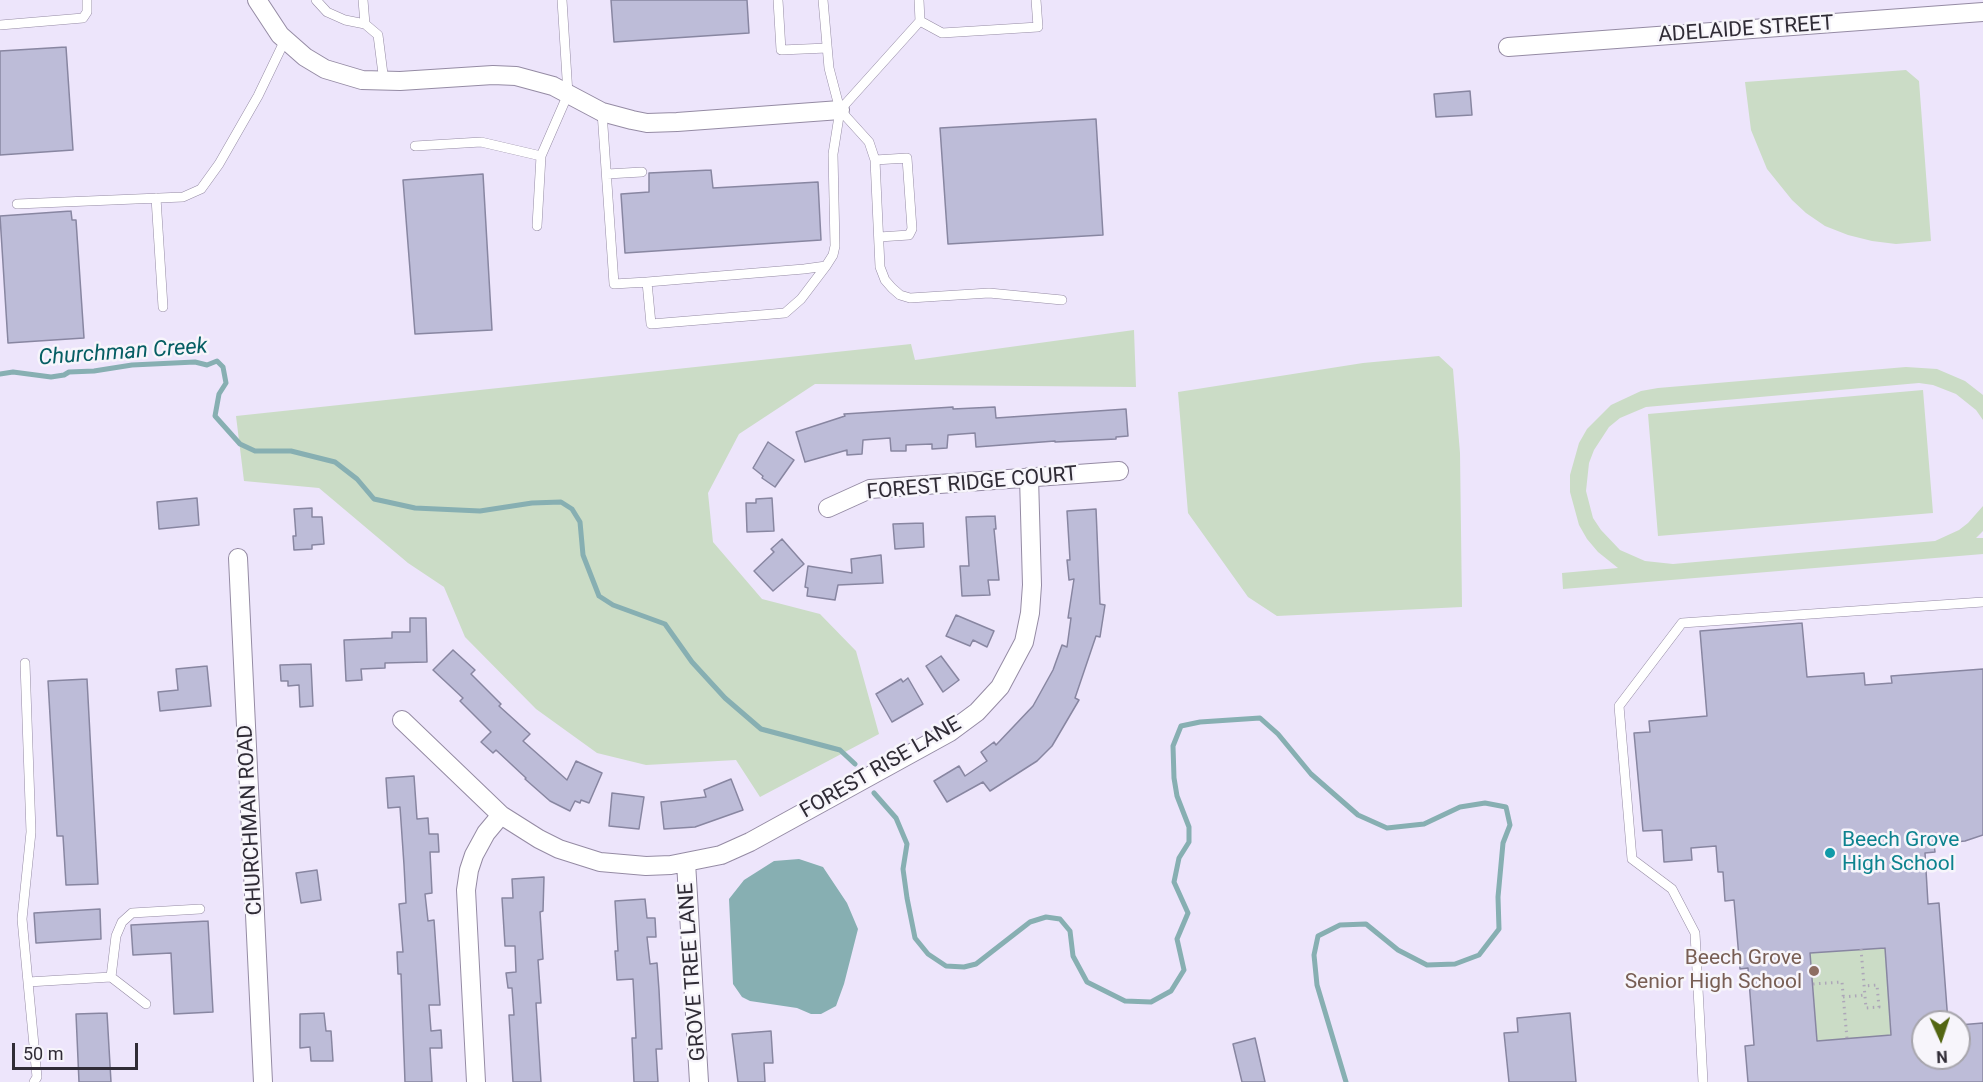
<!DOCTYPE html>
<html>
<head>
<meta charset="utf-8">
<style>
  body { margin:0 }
  #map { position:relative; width:1983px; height:1082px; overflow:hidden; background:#ede5fb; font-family:Roboto,sans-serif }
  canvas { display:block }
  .north { position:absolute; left:1911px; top:1010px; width:60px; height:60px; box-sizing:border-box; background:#f7f5fb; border:2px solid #a7a5ac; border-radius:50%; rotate:177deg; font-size:16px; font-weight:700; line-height:24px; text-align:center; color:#302c36 }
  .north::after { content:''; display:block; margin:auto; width:21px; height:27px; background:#536612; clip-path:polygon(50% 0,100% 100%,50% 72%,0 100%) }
  .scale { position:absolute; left:12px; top:1043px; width:126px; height:27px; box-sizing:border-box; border:3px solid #302c36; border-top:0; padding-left:8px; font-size:18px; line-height:21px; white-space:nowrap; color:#302c36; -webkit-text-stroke:4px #f7f5fb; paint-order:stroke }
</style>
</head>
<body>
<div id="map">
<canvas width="1983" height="1082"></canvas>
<div class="north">N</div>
<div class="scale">50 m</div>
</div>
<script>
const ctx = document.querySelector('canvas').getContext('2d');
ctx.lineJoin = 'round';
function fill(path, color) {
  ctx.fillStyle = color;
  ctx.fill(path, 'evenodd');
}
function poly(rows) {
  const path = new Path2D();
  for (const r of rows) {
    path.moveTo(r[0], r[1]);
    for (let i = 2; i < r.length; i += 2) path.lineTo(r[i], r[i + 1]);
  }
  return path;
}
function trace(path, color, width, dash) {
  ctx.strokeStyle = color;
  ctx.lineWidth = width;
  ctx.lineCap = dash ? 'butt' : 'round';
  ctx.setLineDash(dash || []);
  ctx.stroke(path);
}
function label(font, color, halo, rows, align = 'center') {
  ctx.font = font + ' Roboto,sans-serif';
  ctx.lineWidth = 5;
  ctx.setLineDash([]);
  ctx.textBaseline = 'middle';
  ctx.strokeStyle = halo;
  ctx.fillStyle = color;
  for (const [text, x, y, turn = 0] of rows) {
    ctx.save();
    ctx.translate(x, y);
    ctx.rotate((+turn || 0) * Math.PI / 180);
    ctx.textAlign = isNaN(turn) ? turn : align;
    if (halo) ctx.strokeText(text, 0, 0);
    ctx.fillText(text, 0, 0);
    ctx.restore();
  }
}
const green = poly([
  [1906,70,1919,81,1931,241,1896,244,1872,241,1848,235,1825,226,1806,213,1792,200,1767,169,1751,130,1745,82],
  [1134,330,1136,387,815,384,739,434,708,493,713,542,762,599,820,614,856,651,879,734,760,797,736,760,646,765,597,753,536,709,465,637,444,587,408,563,319,488,244,481,236,416,911,344,915,360],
  [1439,356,1453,369,1460,453,1462,607,1277,616,1248,597,1188,513,1178,392,1363,363],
  [1906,367,1937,369,1965,381,1983,395,1983,420,1976,410,1956,394,1933,385,1919,383,1646,407,1620,418,1609,427,1594,450,1589,463,1586,491,1593,518,1601,530,1620,550,1645,561,1673,564,1935,541,1959,530,1968,523,1983,506,1983,531,1976,538,1983,538,1983,554,1563,589,1562,573,1618,568,1598,552,1587,539,1579,525,1570,492,1570,475,1579,443,1587,429,1611,405,1641,391,1658,388],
  [1923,390,1933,513,1658,536,1648,414],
  [1885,948,1891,1035,1817,1041,1810,953]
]);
const water = poly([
  [799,859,823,867,847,903,858,929,844,984,836,1006,821,1014,811,1014,797,1008,750,1001,742,997,733,984,729,899,744,880,774,861]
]);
const stream = poly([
  [0,374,13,372,51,377,64,375,69,372,94,371,132,365,195,362,207,365,217,361,223,367,226,383,219,394,215,416,240,444,255,451,291,451,335,462,357,479,374,499,415,508,480,511,532,503,561,502,572,509,580,522,583,555,599,596,613,605,665,624,692,662,725,698,761,729,840,750,855,764],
  [874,793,896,818,907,844,903,869,907,898,915,938,928,954,946,966,964,967,976,964,1030,922,1046,917,1060,919,1070,931,1073,956,1087,982,1125,1001,1151,1002,1171,991,1184,970,1177,939,1188,913,1174,882,1179,858,1189,842,1189,827,1177,796,1174,778,1173,746,1181,726,1200,722,1260,718,1278,734,1311,774,1358,815,1387,828,1424,824,1460,807,1485,803,1506,807,1510,825,1503,843,1498,897,1499,929,1479,955,1455,964,1427,965,1398,950,1366,924,1340,925,1318,936,1314,955,1317,985,1346,1082]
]);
const building = poly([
  [611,0,747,0,749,33,614,42,611,0],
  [66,47,73,150,0,155,0,51,66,47],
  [1470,91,1472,115,1436,117,1434,94,1470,91],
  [1096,119,1103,235,948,244,940,128,1096,119],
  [711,170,713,188,818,182,821,240,625,253,621,194,649,192,649,173,711,170],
  [483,174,492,330,415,334,403,180,483,174],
  [71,211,72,220,76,220,84,338,8,343,0,216,71,211],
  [953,407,953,409,995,407,996,418,1126,409,1128,436,1116,437,1116,439,1055,442,1055,441,976,447,975,433,948,435,947,448,932,449,932,444,906,445,906,451,891,451,890,438,863,440,862,454,847,455,847,450,805,462,796,432,845,416,844,414,953,407],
  [768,442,794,460,775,487,762,478,763,476,753,468,768,442],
  [197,498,199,525,159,529,157,502,197,498],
  [772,498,774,531,747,532,746,503,756,503,756,499,772,498],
  [312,508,312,517,322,517,324,544,312,545,312,549,294,550,293,536,296,536,294,509,312,508],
  [1096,509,1100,604,1105,605,1100,637,1096,636,1075,698,1079,700,1052,746,1037,761,990,791,983,782,947,802,934,781,959,766,965,776,987,761,981,752,994,742,996,745,1033,706,1053,670,1062,645,1067,647,1071,618,1068,618,1074,579,1069,580,1067,560,1070,560,1067,511,1096,509],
  [995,516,996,529,994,529,999,580,988,580,990,595,962,596,960,566,969,566,966,517,995,516],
  [923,523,924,547,895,549,893,524,923,523],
  [782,539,804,564,773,591,754,571,774,552,771,549,782,539],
  [881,555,883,583,838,585,835,600,807,596,808,588,805,587,808,566,852,573,851,559,881,555],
  [956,615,994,631,987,647,973,640,970,646,946,636,956,615],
  [410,618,426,618,427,662,385,663,385,668,361,669,362,680,346,681,344,640,392,638,392,632,410,632,410,618],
  [1802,623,1807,677,1864,673,1865,685,1892,683,1891,676,1983,669,1983,835,1965,841,1934,844,1935,852,1925,853,1928,904,1939,903,1948,1022,1923,1022,1923,1058,1959,1058,1959,1025,1983,1023,1983,1082,1748,1082,1745,1046,1754,1045,1748,968,1740,969,1734,900,1725,901,1723,872,1718,872,1716,846,1691,848,1692,860,1664,862,1662,830,1643,831,1634,733,1650,732,1649,721,1707,716,1700,631,1802,623],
  [1885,948,1891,1035,1817,1041,1810,953,1885,948],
  [453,650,475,670,471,674,501,704,499,706,530,734,523,741,567,780,576,761,602,773,589,803,581,800,580,803,575,801,570,811,550,801,525,779,526,778,496,750,493,753,481,742,491,732,460,701,463,698,433,670,453,650],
  [941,656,959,680,943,692,926,666,941,656],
  [311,664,313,706,300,707,299,685,288,686,288,681,281,681,280,665,311,664],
  [207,666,211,706,160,711,158,692,178,690,176,669,207,666],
  [908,678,923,704,892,722,876,694,901,679,903,682,908,678],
  [87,679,98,884,66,885,63,836,57,836,48,681,87,679],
  [414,776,417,819,428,818,429,834,438,834,439,852,430,852,432,893,425,894,428,921,434,920,440,1005,429,1005,431,1031,441,1030,442,1048,430,1048,432,1082,405,1082,401,974,398,974,397,952,403,952,399,904,406,903,404,865,400,807,388,808,386,778,414,776],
  [731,779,743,810,695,827,664,829,661,802,706,797,704,790,731,779],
  [612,793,644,797,639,829,609,826,612,793],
  [317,870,321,900,301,903,296,873,317,870],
  [544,877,543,911,540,912,543,959,538,960,541,1003,536,1003,541,1082,513,1082,509,1015,514,1015,512,988,508,988,506,973,516,972,515,946,505,946,502,898,513,898,512,879,544,877],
  [645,899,647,918,655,918,656,937,647,937,650,964,657,963,659,990,662,1049,656,1049,658,1082,634,1082,632,1038,636,1038,633,979,617,980,615,951,618,951,615,901,645,899],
  [100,909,101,939,36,943,34,913,100,909],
  [208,921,213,1012,174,1014,171,953,133,955,131,925,208,921],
  [107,1013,111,1082,79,1082,76,1014,107,1013],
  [324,1013,326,1031,331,1031,333,1061,311,1061,310,1047,300,1048,300,1014,324,1013],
  [1570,1013,1576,1082,1509,1082,1504,1033,1518,1032,1517,1018,1570,1013],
  [771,1031,773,1063,764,1063,765,1082,738,1082,732,1034,771,1031],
  [1255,1038,1265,1082,1242,1082,1233,1044,1255,1038]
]);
const path = poly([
  [1861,949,1866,1008,1879,1007,1877,985,1864,986],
  [1813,984,1842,982,1847,1039],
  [1843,997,1865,995]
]);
const service = poly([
  [316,0,327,12,345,20,365,24,378,35,384,82],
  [363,0,365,24],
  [778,0,781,50,827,48],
  [823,0,829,68,840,110,833,154,835,246,833,255,826,266,804,269,647,282,651,324,785,313,801,299,826,266],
  [920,21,942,33,1038,27,1036,0],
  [0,25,83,18,87,12,87,0],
  [840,110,869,142,875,160,880,267,885,280,892,288,900,295,910,298,989,293,1062,300],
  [840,110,920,21,919,0],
  [602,112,614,284,647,282],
  [415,146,481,142,541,156],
  [875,160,907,158,912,229,909,235,879,237],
  [607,174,642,172],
  [156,198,163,307],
  [17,204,183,197,201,189,219,164,258,96,285,40],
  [537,226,541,156,568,94,562,0],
  [25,663,31,832,22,919,37,1077,34,1082],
  [111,977,116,936,122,922,132,913,200,909],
  [28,982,111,977,146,1004],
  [1703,1082,1695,933,1672,889,1632,859,1619,706,1682,623,1983,602]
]);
const minor = poly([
  [257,0,280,35,305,57,325,69,362,80,400,81,493,75,516,76,553,86,602,112,632,120,647,123,677,122,840,110],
  [1508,47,1983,12],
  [828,508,870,489,1119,471],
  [238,558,263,1082],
  [402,720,501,815,539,839,559,849,600,862,646,866,671,865,721,855,750,842,950,732,977,712,1000,687,1024,642,1030,613,1032,585,1029,477],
  [686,862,699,1082],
  [476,1082,466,890,469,870,474,855,486,833,501,815]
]);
const markers = [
  [1830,853,6,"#0f9aa8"],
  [1814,971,6,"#8d6e63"]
];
const streetNames = [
  ["ADELAIDE STREET",1746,30,-4],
  ["FOREST RIDGE COURT",972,484,-5],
  ["FOREST RISE LANE",881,768,-30],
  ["CHURCHMAN ROAD",251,820,-93],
  ["GROVE TREE LANE",693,972,-94]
];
const cultureNames = [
  ["Beech Grove",1842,841],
  ["High School",1842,865]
];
const educationNames = [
  ["Beech Grove",1802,959],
  ["Senior High School",1802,983]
];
const waterNames = [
  ["Churchman Creek",123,353,-4]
];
fill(green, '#cbdcc6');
fill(water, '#87afb2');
trace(stream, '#87afb2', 5);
fill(building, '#bdbcd8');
trace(building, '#8886a1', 1.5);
trace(service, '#958ba4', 10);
trace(minor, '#958ba4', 20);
trace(path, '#ada6b8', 3, [1.5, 4.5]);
trace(service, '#fff', 9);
trace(minor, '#fff', 18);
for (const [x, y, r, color] of markers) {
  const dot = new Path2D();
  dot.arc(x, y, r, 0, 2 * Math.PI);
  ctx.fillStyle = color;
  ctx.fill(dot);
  trace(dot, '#f7f5fb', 2);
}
label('21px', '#302c36', '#f7f5fb', streetNames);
label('21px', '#0d838f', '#f7f5fb', cultureNames, 'left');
label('21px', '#785e54', '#f7f5fb', educationNames, 'right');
label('italic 22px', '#055e63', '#f7f5fb', waterNames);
</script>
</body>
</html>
